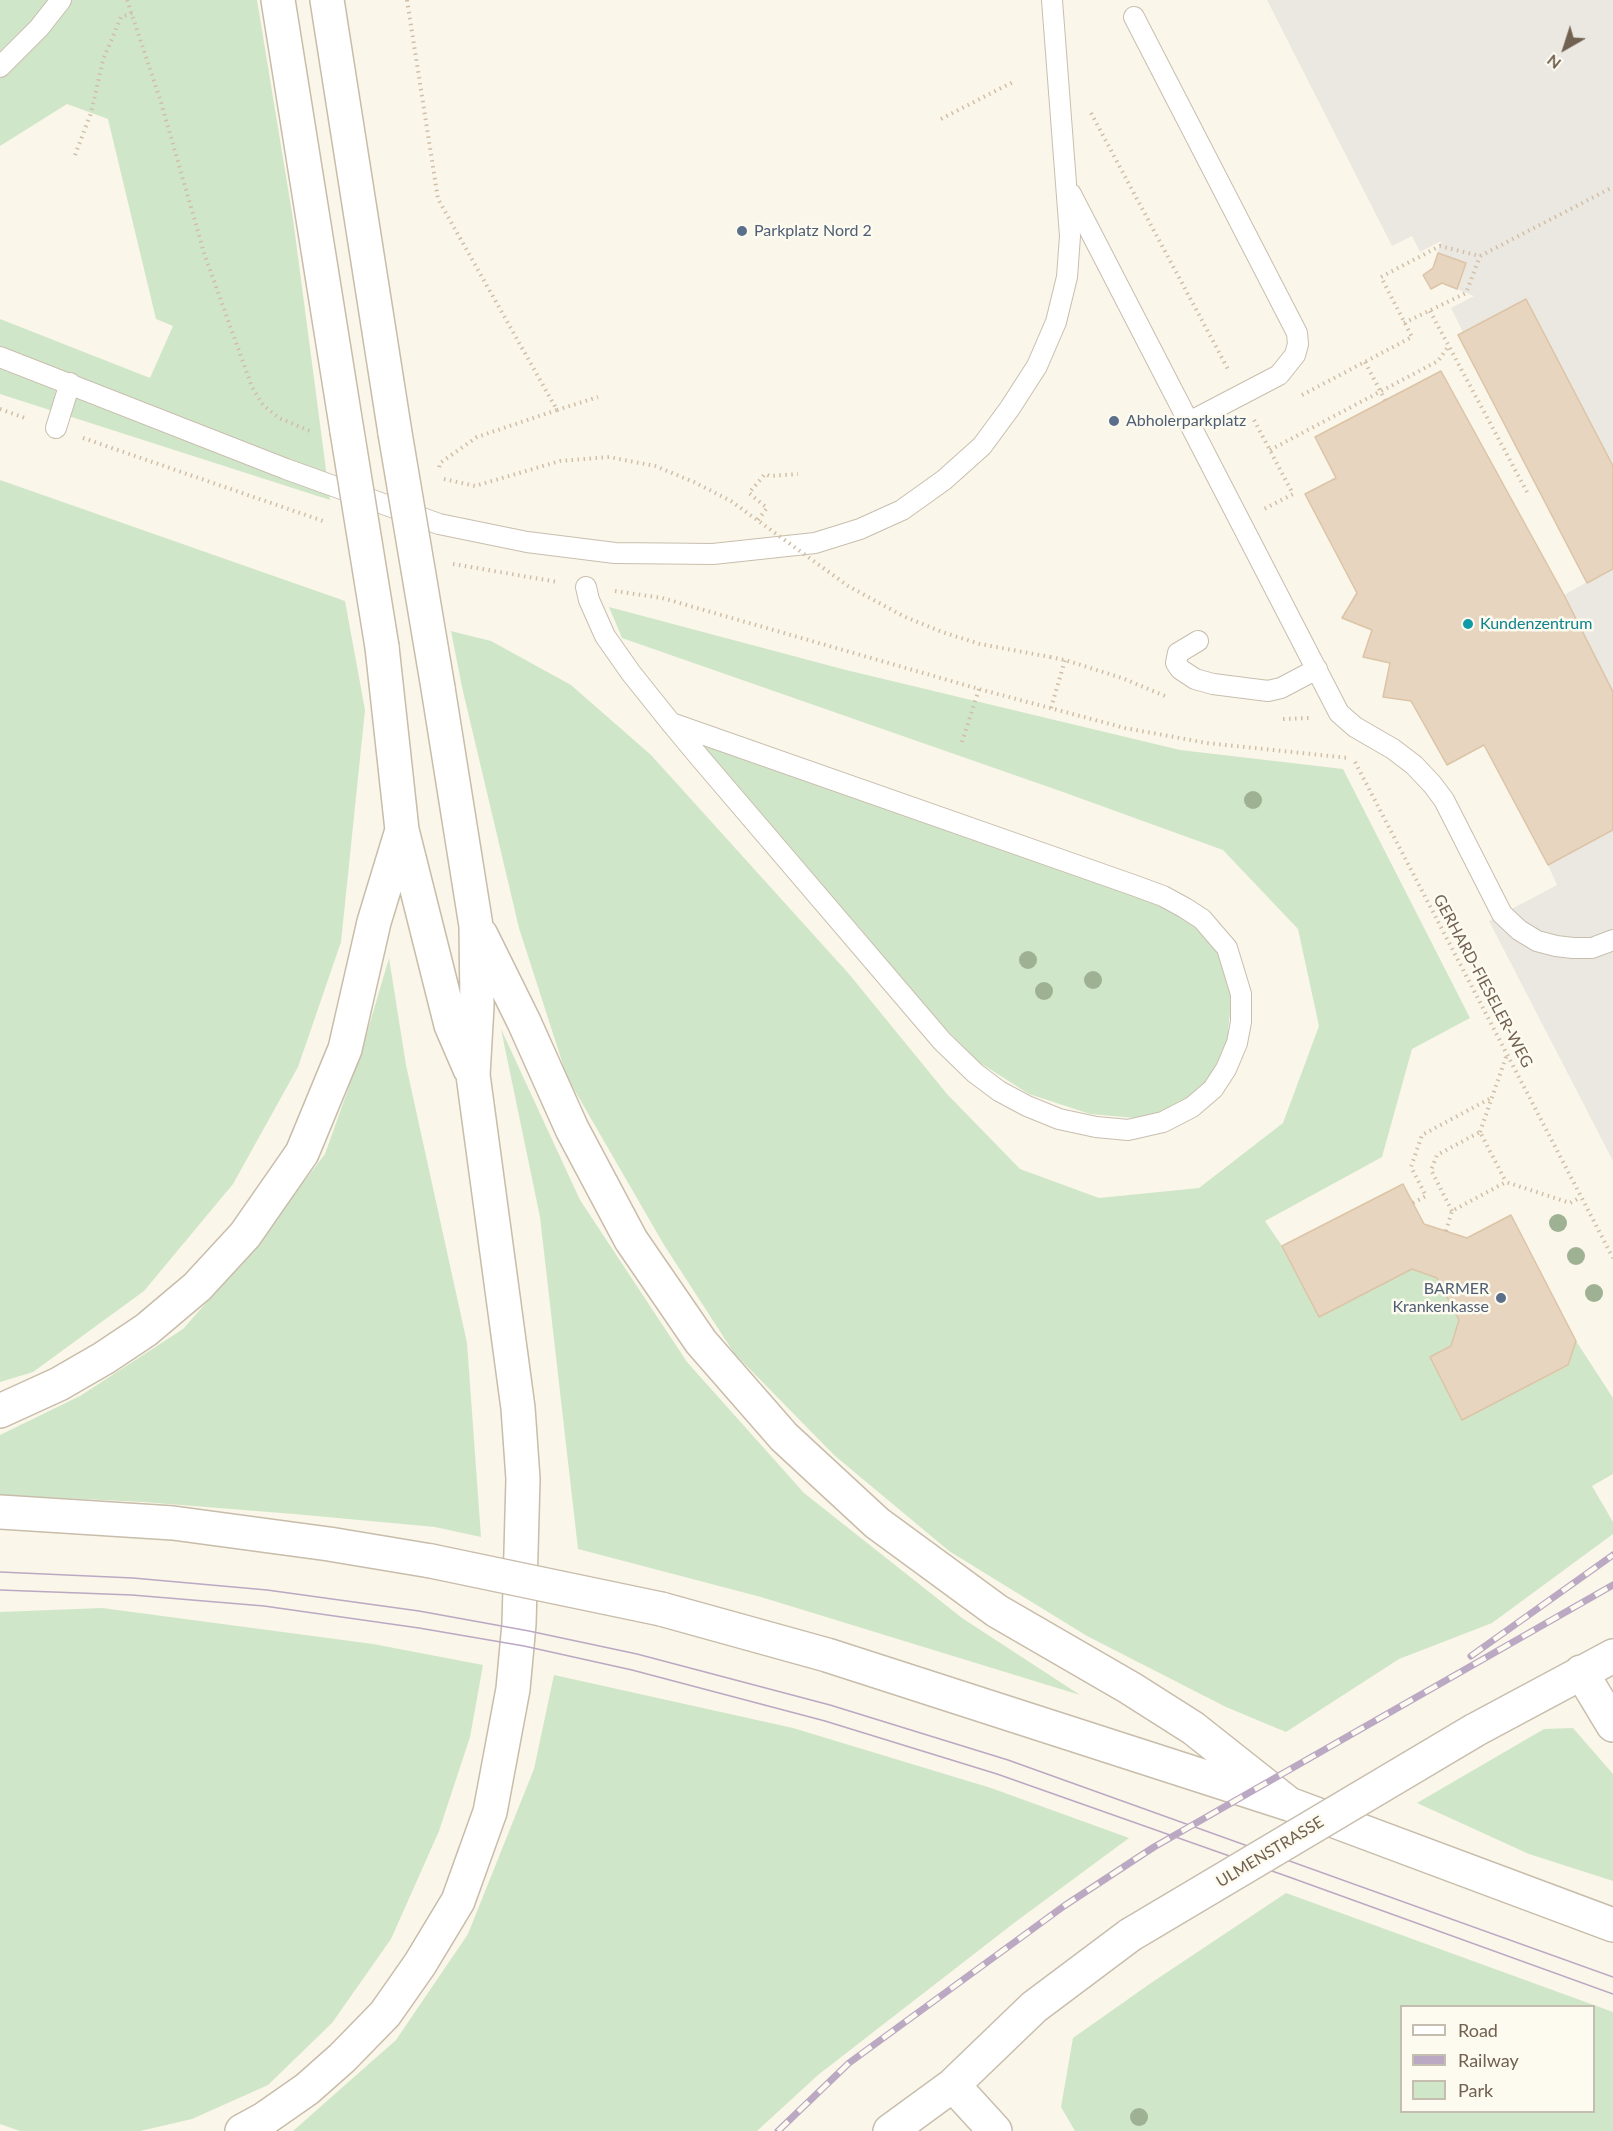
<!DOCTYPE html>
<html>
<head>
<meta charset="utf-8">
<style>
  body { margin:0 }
  #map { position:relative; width:1613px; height:2131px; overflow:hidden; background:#faf6e9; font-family:Lato,sans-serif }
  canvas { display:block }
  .legend { position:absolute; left:1400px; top:2005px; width:195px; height:108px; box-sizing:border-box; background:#fdfaef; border:2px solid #c5bdaf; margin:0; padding:8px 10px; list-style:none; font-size:18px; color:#716150 }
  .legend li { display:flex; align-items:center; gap:12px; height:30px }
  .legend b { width:30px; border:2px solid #c5bdaf }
  .north { position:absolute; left:1535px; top:18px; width:60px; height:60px; -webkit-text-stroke:4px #fdfaef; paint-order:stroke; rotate:219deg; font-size:16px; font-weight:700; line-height:24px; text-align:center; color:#716150 }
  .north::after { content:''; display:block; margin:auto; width:21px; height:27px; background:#716150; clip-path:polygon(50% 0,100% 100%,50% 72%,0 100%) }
</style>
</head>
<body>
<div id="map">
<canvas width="1613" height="2131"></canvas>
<ul class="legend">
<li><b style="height:8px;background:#fff"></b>Road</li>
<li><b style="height:8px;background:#bba8c3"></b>Railway</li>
<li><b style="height:16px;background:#d0e6c9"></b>Park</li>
</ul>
<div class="north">N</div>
</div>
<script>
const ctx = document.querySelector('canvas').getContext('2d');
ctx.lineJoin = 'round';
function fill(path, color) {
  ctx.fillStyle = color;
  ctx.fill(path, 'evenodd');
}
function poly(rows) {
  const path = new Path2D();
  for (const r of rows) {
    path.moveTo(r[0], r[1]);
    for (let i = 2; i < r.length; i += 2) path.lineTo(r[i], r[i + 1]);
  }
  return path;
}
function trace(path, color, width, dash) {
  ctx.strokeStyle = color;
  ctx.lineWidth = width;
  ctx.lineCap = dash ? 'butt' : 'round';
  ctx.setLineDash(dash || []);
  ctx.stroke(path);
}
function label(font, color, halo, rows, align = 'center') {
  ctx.font = font + ' Lato,sans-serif';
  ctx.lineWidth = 5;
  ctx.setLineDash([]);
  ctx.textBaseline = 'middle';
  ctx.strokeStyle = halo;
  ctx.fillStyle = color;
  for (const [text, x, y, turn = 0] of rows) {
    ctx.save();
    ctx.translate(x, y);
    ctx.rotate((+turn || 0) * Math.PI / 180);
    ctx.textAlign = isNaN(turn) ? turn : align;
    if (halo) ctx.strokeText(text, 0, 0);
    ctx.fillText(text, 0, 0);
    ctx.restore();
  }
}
const industrial = poly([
  [1267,0,1613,0,1613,691,1564,595,1587,582,1458,335,1463,332,1451,308,1474,296,1442,283,1431,289,1423,275,1433,268,1441,241,1420,252,1412,236,1392,246],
  [1613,830,1613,1161,1489,921,1557,885,1548,865]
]);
const green = poly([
  [0,0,257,0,293,219,330,500,0,394,0,319,150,378,173,326,156,319,108,119,67,104,0,146],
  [0,480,345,601,365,710,341,942,298,1067,233,1184,144,1291,33,1372,0,1382],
  [609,607,846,670,1180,750,1343,769,1470,1018,1412,1049,1382,1157,1265,1221,1282,1246,1319,1317,1412,1269,1437,1278,1459,1320,1451,1346,1430,1357,1462,1420,1568,1366,1576,1341,1613,1398,1613,1474,1592,1486,1613,1522,1613,1534,1492,1623,1399,1659,1286,1732,1226,1707,1087,1636,949,1551,834,1455,734,1353,664,1245,567,1077,519,928,462,687,451,631,491,641,571,685,651,755,849,974,947,1094,1020,1169,1099,1198,1199,1188,1283,1123,1319,1026,1298,929,1223,850,1063,792,622,638],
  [701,745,951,827,1171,907,1214,944,1232,992,1226,1053,1197,1093,1146,1119,1090,1114,1029,1094,977,1061,924,1006,860,928,792,854],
  [389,958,406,1065,467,1343,481,1537,435,1527,294,1514,143,1502,0,1495,0,1435,80,1396,183,1329,244,1260,325,1154,361,1053],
  [501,1029,580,1200,687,1362,804,1493,962,1618,1080,1695,761,1597,578,1549,540,1217],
  [102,1608,373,1644,483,1665,470,1737,439,1831,391,1939,332,2023,268,2085,192,2119,140,2131,20,2131,0,2124,0,1612],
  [554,1675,793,1728,991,1788,1129,1838,1014,1923,818,2075,757,2131,293,2131,396,2040,468,1934,534,1769],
  [1573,1728,1613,1774,1613,1881,1529,1854,1417,1803,1544,1729],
  [1286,1893,1613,2012,1613,2131,1075,2131,1061,2107,1073,2038,1151,1983],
  [1402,2006,1594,2006,1594,2112,1402,2112]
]);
const building = poly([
  [1438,253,1466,263,1457,289,1442,283,1431,289,1423,275,1433,268,1438,253],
  [1526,299,1613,466,1613,569,1587,583,1458,335,1526,299],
  [1441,371,1564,595,1613,692,1613,830,1548,865,1484,745,1447,765,1411,701,1383,697,1390,663,1363,657,1372,630,1342,618,1357,593,1305,494,1336,478,1315,437,1441,371],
  [1403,1184,1424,1224,1467,1238,1511,1215,1576,1341,1568,1365,1462,1420,1430,1357,1451,1346,1459,1320,1437,1278,1412,1269,1319,1317,1282,1246,1403,1184]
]);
const path = poly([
  [127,0,160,99,205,256,252,387,263,405,279,418,310,431],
  [407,0,438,199,557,410,477,437,440,463,439,468],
  [1091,113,1229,371],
  [941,119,1013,82],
  [75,155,91,113,103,60,121,17,132,13],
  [1430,311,1527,492],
  [1404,323,1466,293,1480,256],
  [1365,362,1385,400],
  [1302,395,1412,337,1381,277,1440,246,1480,256,1613,187],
  [0,409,28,419],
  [557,410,598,397],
  [1254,420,1293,494,1264,509],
  [83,438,326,522],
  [1270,450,1438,361,1448,347],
  [758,520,767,508,749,493,765,474,770,476,798,474],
  [453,564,558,582],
  [615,591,662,598,979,689,1125,728,1207,743,1349,758],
  [1050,657,1065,660,1122,678,1165,696],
  [1051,708,1065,660],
  [1283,719,1309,718],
  [962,742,979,689],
  [1355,762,1613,1258],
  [1480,1132,1507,1054],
  [1413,1203,1426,1196,1411,1167,1422,1135,1491,1098],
  [1452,1211,1431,1170,1437,1155,1480,1132,1506,1182],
  [1446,1231,1452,1211,1506,1182,1570,1203,1581,1197]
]);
const lane = poly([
  [1134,17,1297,333,1298,344,1295,355,1279,375,1189,422],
  [0,67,39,28,61,0],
  [1071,194,1339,713,1355,727,1393,749,1414,765,1432,784,1444,800,1502,914,1519,930,1537,941,1556,946,1573,948,1592,948,1613,940],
  [0,357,286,469,439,524,527,542,615,553,713,554,815,543,860,529,902,510,944,480,982,446,1010,408,1037,366,1056,322,1067,277,1070,236,1052,0],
  [56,428,70,383],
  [586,587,589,600,605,636,631,673,671,723,701,759,942,1041,975,1073,999,1091,1027,1106,1059,1119,1096,1127,1128,1130,1163,1122,1192,1107,1213,1089,1226,1069,1237,1043,1241,1022,1241,994,1227,948,1202,919,1185,908,1163,896,1133,885,671,723],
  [1198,641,1178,653,1176,663,1180,669,1195,679,1213,684,1268,691,1281,688,1317,669]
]);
const street = poly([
  [1581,1672,1613,1725],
  [1475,1730,1613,1656],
  [953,2085,995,2131],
  [890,2131,953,2085,1034,2007,1130,1935]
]);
const secondary = poly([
  [278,0,347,431],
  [327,0,395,433],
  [382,647,402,830,451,1025,470,1069],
  [481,935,524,1022,572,1129,631,1240,701,1342,784,1437,877,1523,997,1611,1130,1688,1193,1728,1289,1804],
  [0,1411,59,1384,104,1358,146,1330,197,1287,245,1235,302,1153,345,1049,374,922,402,830],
  [0,1512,173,1523,329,1544,431,1561],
  [661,1609,827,1655,1289,1804,1613,1925],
  [242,2131,264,2119,307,2089,342,2058,385,2014,420,1964,458,1901,490,1812,513,1689,519,1624,523,1479,518,1408,473,1075,477,1006,476,926,438,688]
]);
const tram = poly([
  [0,1572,133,1578,267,1590,419,1611,529,1631,637,1654,830,1705,1008,1760,1613,1977],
  [0,1590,132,1595,264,1606,419,1628,524,1646,632,1670,825,1721,997,1774,1289,1877,1613,1994]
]);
const rail = poly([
  [1471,1656,1613,1555],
  [778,2131,849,2063,1064,1906,1154,1847,1613,1585]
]);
const pathBridge = poly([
  [444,479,475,486,560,461,609,457,655,466,694,482,731,501,848,586,903,616,942,632,980,644,1050,657]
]);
const streetBridge = poly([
  [1130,1935,1475,1730]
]);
const secondaryBridge = poly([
  [347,431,382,647],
  [395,433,438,688],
  [431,1561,661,1609]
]);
const trees = [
  [1253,800],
  [1028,960],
  [1093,980],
  [1044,991],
  [1558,1223],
  [1576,1256],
  [1594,1293],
  [1139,2117]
];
const markers = [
  [742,231,6,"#5c6f8a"],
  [1114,421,6,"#5c6f8a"],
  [1468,624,6,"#0f9aa8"],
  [1501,1298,6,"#5c6f8a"]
];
const serviceNames = [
  ["Parkplatz Nord 2",754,231],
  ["Abholerparkplatz",1126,421],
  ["BARMER",1489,1289,"right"],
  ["Krankenkasse",1489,1307,"right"]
];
const cultureNames = [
  ["Kundenzentrum",1480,624]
];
const streetNames = [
  ["GERHARD-FIESELER-WEG",1483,981,62],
  ["ULMENSTRASSE",1270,1852,-31]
];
fill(industrial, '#ebe8e2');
fill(green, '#d0e6c9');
fill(building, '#e7d5bf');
trace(building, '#dcc4a7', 1.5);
trace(lane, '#c8beae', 22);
trace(street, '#c8beae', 36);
trace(secondary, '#c8bcaa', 36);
trace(path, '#d1bea7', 4, [1.5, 4.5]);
trace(lane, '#fff', 20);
trace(street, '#fff', 33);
trace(secondary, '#fff', 33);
trace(tram, '#bba8c3', 1.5);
trace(rail, '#bba8c3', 7);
trace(rail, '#fdfaef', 4.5, [14]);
trace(streetBridge, '#c8beae', 36, []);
trace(secondaryBridge, '#c8bcaa', 36, []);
trace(pathBridge, '#d1bea7', 4, [1.5, 4.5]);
trace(streetBridge, '#fff', 33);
trace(secondaryBridge, '#fff', 33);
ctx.fillStyle = '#9eb293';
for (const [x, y] of trees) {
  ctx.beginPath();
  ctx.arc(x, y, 9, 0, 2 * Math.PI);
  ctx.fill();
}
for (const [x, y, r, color] of markers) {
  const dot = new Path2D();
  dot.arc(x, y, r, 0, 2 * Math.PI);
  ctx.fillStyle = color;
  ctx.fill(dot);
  trace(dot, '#fdfaef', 2);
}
label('16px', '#4e5e75', '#fdfaef', serviceNames, 'left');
label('16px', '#0d838f', '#fdfaef', cultureNames, 'left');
label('16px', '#716150', '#fdfaef', streetNames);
</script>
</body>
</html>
